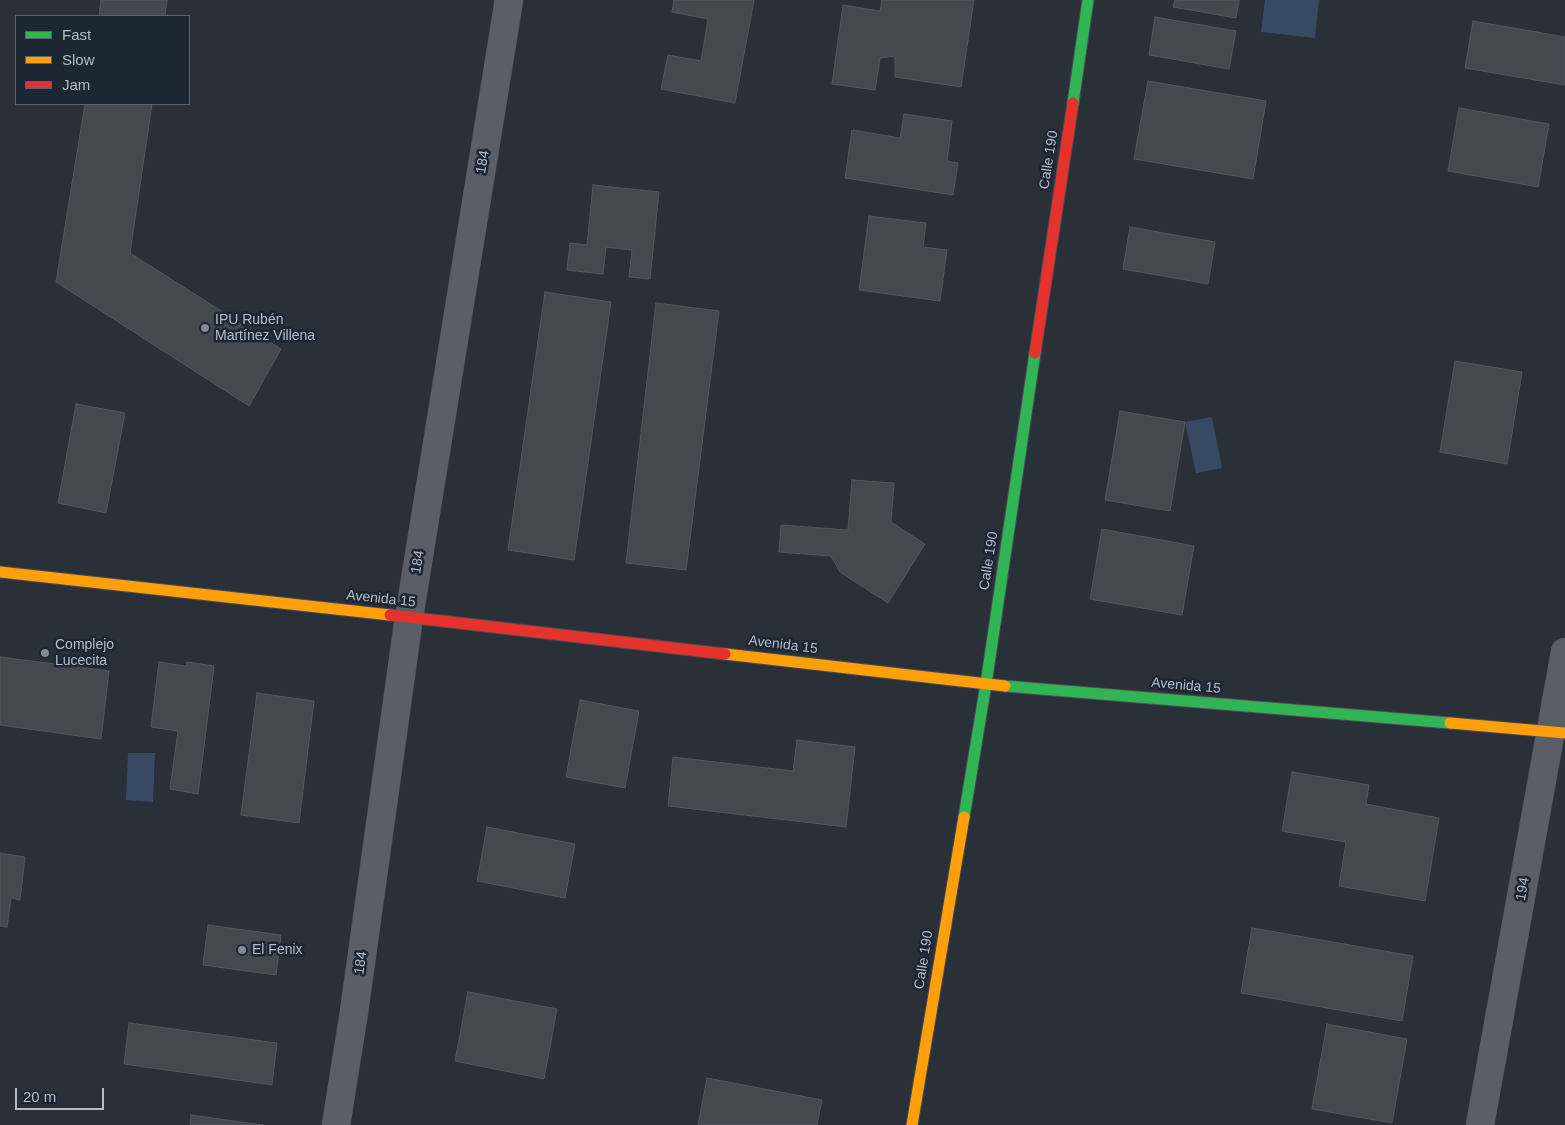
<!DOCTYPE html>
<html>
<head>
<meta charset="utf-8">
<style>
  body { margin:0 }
  #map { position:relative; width:1565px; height:1125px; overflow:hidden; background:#2a3038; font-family:Helvetica,sans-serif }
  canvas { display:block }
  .legend { position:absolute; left:15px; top:15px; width:175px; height:90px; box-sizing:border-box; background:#1d2633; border:1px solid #59626f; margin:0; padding:6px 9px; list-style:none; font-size:15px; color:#b4bcc9 }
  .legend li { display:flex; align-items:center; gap:10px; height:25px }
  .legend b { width:25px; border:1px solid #59626f }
  .scale { position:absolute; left:15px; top:1088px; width:89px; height:22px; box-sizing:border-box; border:2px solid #b4bcc9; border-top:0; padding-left:6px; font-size:15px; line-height:18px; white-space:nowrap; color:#b4bcc9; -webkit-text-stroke:4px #1d2633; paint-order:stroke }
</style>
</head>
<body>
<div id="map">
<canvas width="1565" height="1125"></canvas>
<ul class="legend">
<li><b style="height:6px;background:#30b455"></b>Fast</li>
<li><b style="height:6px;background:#ff9f0a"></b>Slow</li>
<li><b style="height:6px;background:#e5322d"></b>Jam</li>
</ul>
<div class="scale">20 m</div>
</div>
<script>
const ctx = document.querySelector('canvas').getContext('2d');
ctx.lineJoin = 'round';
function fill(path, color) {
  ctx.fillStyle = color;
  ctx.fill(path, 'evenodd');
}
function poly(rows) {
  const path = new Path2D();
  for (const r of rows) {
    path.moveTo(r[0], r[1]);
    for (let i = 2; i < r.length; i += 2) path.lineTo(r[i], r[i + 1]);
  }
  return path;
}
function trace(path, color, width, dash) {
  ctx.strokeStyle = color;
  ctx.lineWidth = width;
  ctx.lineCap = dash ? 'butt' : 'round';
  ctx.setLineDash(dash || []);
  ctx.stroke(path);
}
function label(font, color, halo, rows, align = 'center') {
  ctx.font = font + ' Helvetica,sans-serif';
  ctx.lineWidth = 5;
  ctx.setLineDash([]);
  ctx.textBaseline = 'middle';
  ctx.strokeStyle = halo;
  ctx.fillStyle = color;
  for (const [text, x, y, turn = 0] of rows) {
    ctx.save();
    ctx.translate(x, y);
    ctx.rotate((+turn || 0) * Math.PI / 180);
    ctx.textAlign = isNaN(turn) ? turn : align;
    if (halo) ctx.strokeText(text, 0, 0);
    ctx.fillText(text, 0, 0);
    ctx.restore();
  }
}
const water = poly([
  [1265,0,1319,0,1315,38,1261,32],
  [1212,417,1222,468,1196,473,1185,422],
  [128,753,155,753,153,802,126,800]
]);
const building = poly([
  [101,0,167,0,165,16,99,16,101,0],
  [674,0,754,0,735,103,661,89,668,55,701,61,708,19,672,12,674,0],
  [882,0,974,0,961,87,895,77,895,56,880,58,875,90,832,84,843,5,880,11,882,0],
  [1175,0,1239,0,1236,18,1173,7,1175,0],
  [1155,17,1236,31,1229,69,1149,55,1155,17],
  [1473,21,1565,37,1565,85,1465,68,1473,21],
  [1148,81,1266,101,1253,179,1134,159,1148,81],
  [85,104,152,104,130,253,281,349,249,406,56,282,85,104],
  [1459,108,1549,124,1538,187,1448,171,1459,108],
  [904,114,952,121,947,161,958,163,953,195,845,178,852,130,900,138,904,114],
  [593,185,659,192,650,279,629,277,632,250,606,247,603,274,567,270,570,243,587,245,593,185],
  [869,216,926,223,923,247,947,250,940,301,859,290,869,216],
  [1130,227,1215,242,1208,284,1123,269,1130,227],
  [545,292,611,302,574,560,508,550,545,292],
  [656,303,719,311,686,570,626,563,656,303],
  [1455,361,1522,372,1507,464,1440,452,1455,361],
  [76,404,125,413,106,513,58,503,76,404],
  [1120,411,1185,422,1170,511,1105,500,1120,411],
  [852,480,894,483,891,522,925,544,888,603,840,572,831,556,779,552,781,525,848,530,852,480],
  [1102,529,1194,546,1182,615,1090,599,1102,529],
  [0,657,109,671,101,739,0,725,0,657],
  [159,662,186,666,187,662,214,666,198,794,170,789,178,731,151,727,159,662],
  [257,693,314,701,299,823,241,815,257,693],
  [580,700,639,711,625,788,566,777,580,700],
  [797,740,855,747,846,827,668,806,673,757,793,771,797,740],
  [1292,772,1369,785,1366,804,1439,818,1425,901,1339,886,1346,842,1282,831,1292,772],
  [487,827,575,844,565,898,477,881,487,827],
  [0,853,25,857,20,900,11,898,7,927,0,926,0,853],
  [208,925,281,935,276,975,203,965,208,925],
  [1252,928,1413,956,1402,1021,1241,993,1252,928],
  [468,992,557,1009,544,1079,455,1061,468,992],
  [129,1023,277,1043,272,1085,124,1064,129,1023],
  [1327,1024,1407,1039,1392,1123,1312,1109,1327,1024],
  [707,1078,822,1100,817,1125,698,1125,707,1078],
  [191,1115,263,1125,190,1125,191,1115]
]);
const street = poly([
  [336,1125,354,1012,409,617,509,0],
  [1480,1125,1565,652]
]);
const fast = poly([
  [1073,103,1088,0],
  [1005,686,1450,723],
  [964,817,986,684,1035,353]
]);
const slow = poly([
  [0,572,390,615],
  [725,654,1005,686],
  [1450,723,1565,733],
  [912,1125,964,817]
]);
const jam = poly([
  [1035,353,1073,103],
  [390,615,725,654]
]);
const markers = [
  [205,328,5,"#848b96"],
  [45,653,5,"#848b96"],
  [242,950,5,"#848b96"]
];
const streetNames = [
  ["Calle 190",1049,160,-81],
  ["184",483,162,-81],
  ["Calle 190",989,561,-81],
  ["184",418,562,-81],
  ["Avenida 15",381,599,6],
  ["Avenida 15",783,645,7],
  ["Avenida 15",1186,686,5],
  ["194",1523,889,-80],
  ["Calle 190",924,960,-81],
  ["184",361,963,-82]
];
const poiNames = [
  ["IPU Rubén",215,320],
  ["Martínez Villena",215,336],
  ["Complejo",55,645],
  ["Lucecita",55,661],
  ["El Fenix",252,950]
];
fill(water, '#384963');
fill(building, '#444950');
trace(building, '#52575f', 1);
trace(street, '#484c53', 29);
trace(fast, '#484c53', 13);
trace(slow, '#484c53', 13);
trace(jam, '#484c53', 13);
trace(street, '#5a5e66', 28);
trace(fast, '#30b455', 11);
trace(slow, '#ff9f0a', 11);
trace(jam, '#e5322d', 11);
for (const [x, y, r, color] of markers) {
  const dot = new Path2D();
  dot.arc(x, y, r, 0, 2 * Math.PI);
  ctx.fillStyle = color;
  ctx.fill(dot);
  trace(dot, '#1d2633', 2);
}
label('14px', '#b4bcc9', '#1d2633', streetNames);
label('14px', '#b4bcc9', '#1d2633', poiNames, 'left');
</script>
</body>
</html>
